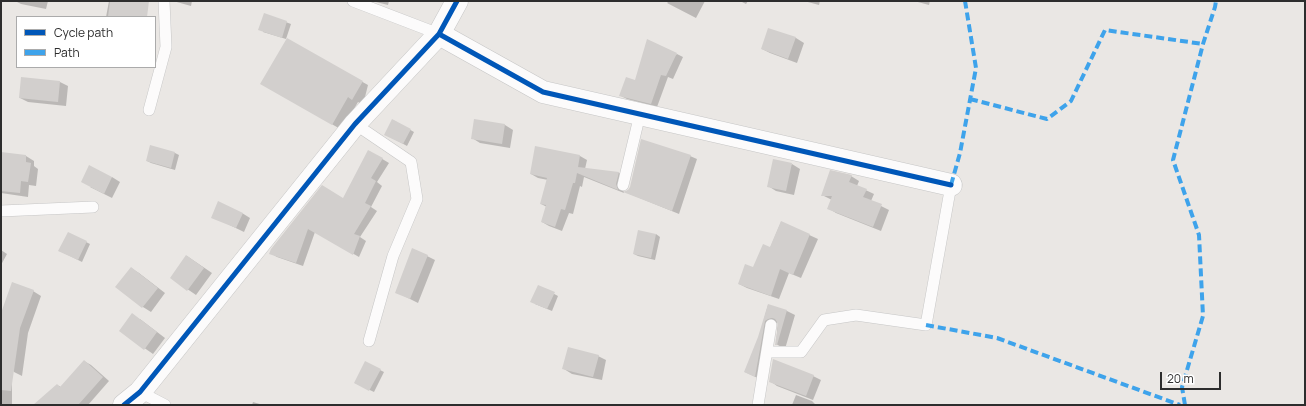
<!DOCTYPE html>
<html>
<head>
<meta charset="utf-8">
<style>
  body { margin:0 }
  #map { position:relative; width:1306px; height:406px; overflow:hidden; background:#eae7e4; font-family:Manrope,sans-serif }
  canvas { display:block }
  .frame { position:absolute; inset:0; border:2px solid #2d2d2d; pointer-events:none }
  .legend { position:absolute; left:16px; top:16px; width:140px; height:52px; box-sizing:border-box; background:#fff; border:1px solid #ababab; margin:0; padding:5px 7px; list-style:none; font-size:12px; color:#2d2d2d }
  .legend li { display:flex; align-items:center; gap:8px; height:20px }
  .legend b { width:20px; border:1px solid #ababab }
  .scale { position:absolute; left:1160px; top:372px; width:61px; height:18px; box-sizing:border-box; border:2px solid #2d2d2d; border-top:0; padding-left:5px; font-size:12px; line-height:14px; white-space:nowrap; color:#2d2d2d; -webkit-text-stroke:3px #fff; paint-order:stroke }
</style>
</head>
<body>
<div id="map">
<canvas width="1306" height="406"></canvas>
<div class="frame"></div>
<ul class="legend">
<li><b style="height:5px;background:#0057b8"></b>Cycle path</li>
<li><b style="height:5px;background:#3ea3eb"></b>Path</li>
</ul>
<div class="scale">20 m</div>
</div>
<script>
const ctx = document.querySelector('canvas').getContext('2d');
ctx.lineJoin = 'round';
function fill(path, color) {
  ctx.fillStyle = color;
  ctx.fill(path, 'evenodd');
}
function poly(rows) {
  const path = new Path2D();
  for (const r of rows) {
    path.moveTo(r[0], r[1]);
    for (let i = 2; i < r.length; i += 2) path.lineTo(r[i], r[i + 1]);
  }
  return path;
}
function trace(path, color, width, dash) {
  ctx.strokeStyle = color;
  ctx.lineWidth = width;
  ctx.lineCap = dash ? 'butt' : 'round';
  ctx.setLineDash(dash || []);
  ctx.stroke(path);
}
const shadow = poly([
  [15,1,48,1,46,9,21,4],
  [109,1,140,1,147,17,106,17],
  [173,1,192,1,191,6],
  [372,1,389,1,388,5],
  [669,1,705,1,696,18,667,3],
  [740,1,748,1,746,4],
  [804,1,820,1,819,5],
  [914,1,930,1,929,5],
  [264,14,291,24,286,39,263,32],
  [769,29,796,38,804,43,797,63,770,53,762,49],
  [287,40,368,85,363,105,358,102,342,130,262,84],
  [677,54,683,57,673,79,668,77,657,107,627,99,621,96,636,82],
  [60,82,68,86,66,106,28,102,20,98],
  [393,120,414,132,407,146,385,134],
  [475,120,505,125,513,130,510,148,480,143,472,138],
  [151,147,175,153,179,155,175,170,151,163,147,161],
  [536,148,580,156,587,160,585,169,619,173,626,177,623,188,624,193,584,177,582,187,580,186,573,214,569,213,562,231,549,226,542,222,547,207,541,204,548,180,538,178,531,174],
  [369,151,389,163,377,182,382,186,371,207,377,211,360,237,366,241,359,257,315,232,303,266,277,257,270,253,344,200],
  [1,153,26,156,34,161,34,166,38,169,36,186,29,185,28,197,1,193],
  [690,156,697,159,679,214,625,192],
  [792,164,800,169,794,195,776,191,768,186],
  [851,176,859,181,857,186,874,194,871,201,889,210,881,231,836,213,828,208,832,200,822,195],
  [112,177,120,182,112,198,90,187],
  [242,213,250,218,244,232,213,217],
  [781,222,818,239,801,278,789,273,779,299,747,288,739,284,770,248],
  [656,234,660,237,655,260,638,256,634,254],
  [86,242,90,244,82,262,64,253],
  [1,250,7,254,1,265],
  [187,256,212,273,196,295,171,278],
  [427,256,435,260,418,303,396,292],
  [131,268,139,273,165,293,151,312,143,307],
  [539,286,558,296,552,311,535,304],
  [33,291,41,296,28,333,22,376,14,372,1,357,1,317],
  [768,305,787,311,795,315,785,349,776,344,778,322,773,325,764,381,745,372,759,337],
  [140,319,165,338,153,354,120,331],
  [598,356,606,360,602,380,572,374,564,369],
  [84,361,91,365,109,381,88,405,43,405,57,385,61,387],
  [366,363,384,372,374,392,355,383],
  [813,376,821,380,813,400,777,386,770,381],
  [1,378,4,378,12,383,12,405,1,405],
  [796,395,812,401,815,404,815,405,792,405],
  [253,402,263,405,252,405]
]);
const building = poly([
  [110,1,149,1,147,17,108,17],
  [264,13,287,21,282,38,258,30],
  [768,28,796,37,788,59,761,49],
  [287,38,363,81,352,100,348,97,332,125,260,84],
  [647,39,677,53,666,76,661,75,651,104,619,96,626,77,635,80],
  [21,77,60,81,58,102,19,98],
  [392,119,411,129,403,144,384,135],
  [474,119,505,124,502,144,471,139],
  [641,139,691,155,672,211,623,192,628,190,630,187],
  [150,145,175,152,171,168,146,161],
  [535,146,580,155,578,167,619,172,616,184,618,190,577,173,575,183,573,183,565,210,561,209,555,227,541,222,546,205,540,204,547,178,530,174],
  [368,150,383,158,371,178,376,181,365,203,371,206,354,234,360,236,353,255,308,229,296,263,269,254,271,249,322,185,343,198],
  [1,152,26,155,26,162,31,163,28,182,21,181,20,193,1,191],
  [773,159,792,163,786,191,767,187],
  [89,165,112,177,104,194,81,182],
  [830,170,852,175,849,182,867,189,863,197,882,204,873,227,827,209,832,196,821,196],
  [218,201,243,213,236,228,211,218],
  [781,221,810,234,793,275,780,269,771,296,738,284,745,264,753,267,763,244,770,247],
  [638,230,656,234,651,258,633,254],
  [68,232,87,241,78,260,58,251],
  [412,248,428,255,410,299,395,293],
  [186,255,204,268,187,291,170,278],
  [131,267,158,288,142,308,115,287],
  [12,282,34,290,20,328,11,391,1,390,1,313],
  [538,285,555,292,547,309,530,302],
  [768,304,787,310,777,345,775,345,778,326,777,322,775,319,772,318,768,319,765,321,755,377,744,372,758,337],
  [132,313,157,332,144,350,119,331],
  [568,347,599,355,593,377,562,369],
  [773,359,814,375,806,396,769,382],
  [84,360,103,377,78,405,33,405,57,384,60,387],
  [365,361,381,369,369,391,354,383]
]);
const service = poly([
  [353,1,439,34],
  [149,110,166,47,164,1],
  [355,124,411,162,417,199,393,256,369,341],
  [623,185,640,114],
  [1,211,93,207],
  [767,352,801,352,824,320,856,315,926,325,951,185],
  [140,392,165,405],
  [758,405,771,325]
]);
const minor = poly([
  [439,34,543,92,951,185]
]);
const tertiary = poly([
  [124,405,140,392,355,124,439,34,457,1]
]);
const quiet = poly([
  [970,99,1047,119,1071,101,1105,30,1203,44],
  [951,185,960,153,976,68,965,1],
  [926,325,997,338,1180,405],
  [1185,405,1182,387,1203,316,1199,235,1173,160,1203,44,1215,7,1216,1]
]);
const cycleway = poly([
  [439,34,543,92,951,185],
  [124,405,140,392,355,124,439,34,457,1]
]);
fill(shadow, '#0003');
fill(building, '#d2cfcd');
trace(service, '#c6c6c6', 12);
trace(minor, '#c6c6c6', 23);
trace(tertiary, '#c6c6c6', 23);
trace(service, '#fcfbfb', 11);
trace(minor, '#fcfbfb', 22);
trace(tertiary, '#fcfbfb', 22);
trace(quiet, '#3ea3eb', 4, [8, 4]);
trace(cycleway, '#0057b8', 5);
</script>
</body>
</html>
